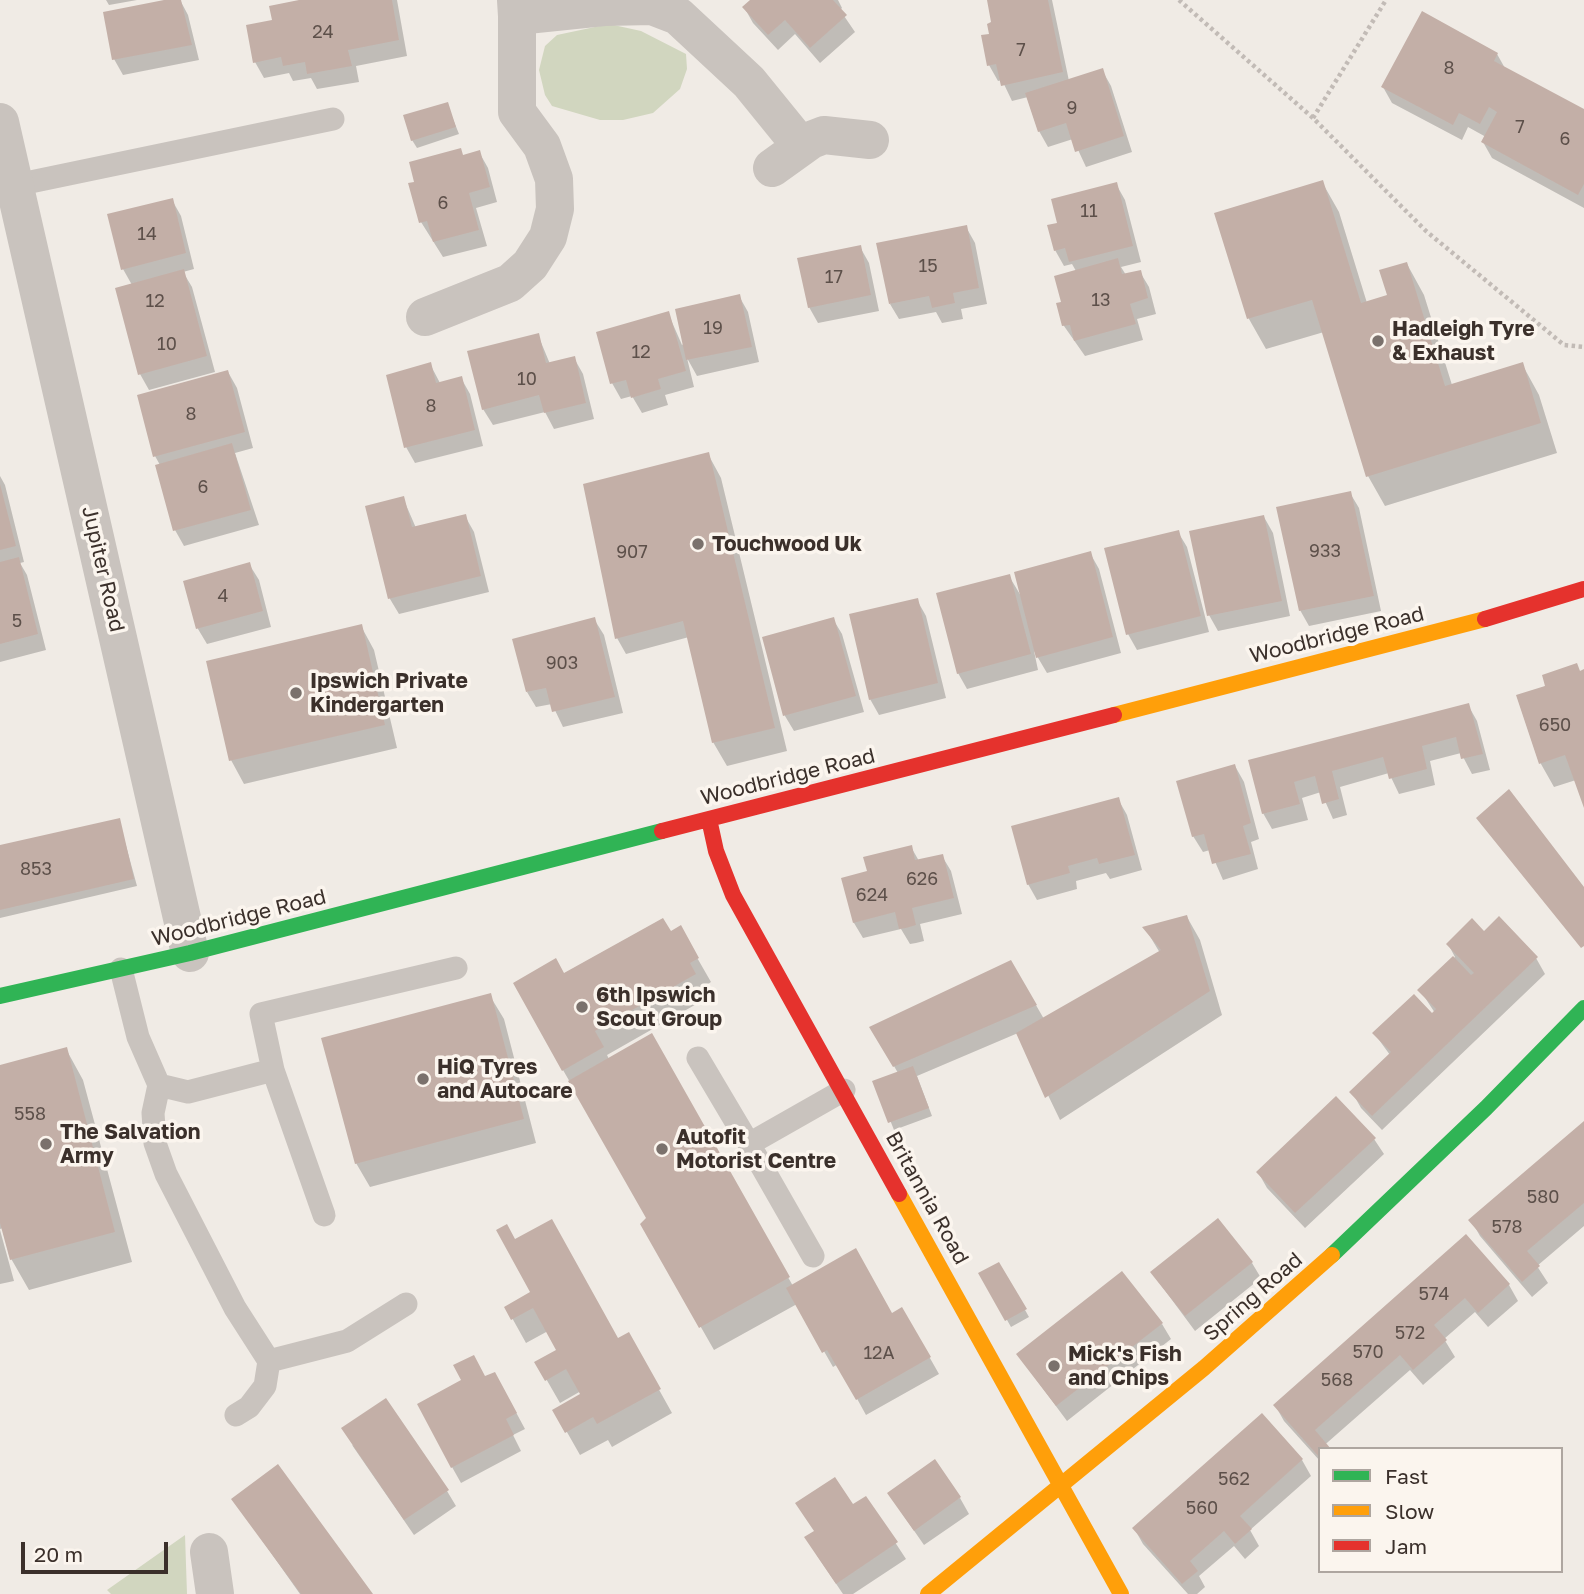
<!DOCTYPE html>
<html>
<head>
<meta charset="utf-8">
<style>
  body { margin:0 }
  #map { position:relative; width:1584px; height:1594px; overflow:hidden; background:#f0ebe5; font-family:"Golos Text",sans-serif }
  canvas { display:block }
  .legend { position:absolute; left:1318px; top:1447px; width:245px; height:126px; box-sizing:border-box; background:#fbf5ee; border:2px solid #aea6a0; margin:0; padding:9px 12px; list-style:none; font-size:21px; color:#3b302b }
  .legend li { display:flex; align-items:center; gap:14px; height:35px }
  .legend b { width:35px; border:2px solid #aea6a0 }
  .scale { position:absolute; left:21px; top:1542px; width:147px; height:32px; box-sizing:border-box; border:4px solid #3b302b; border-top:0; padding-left:9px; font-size:21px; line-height:24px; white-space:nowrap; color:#3b302b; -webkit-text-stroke:5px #fbf5ee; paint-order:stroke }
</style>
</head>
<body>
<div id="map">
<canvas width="1584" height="1594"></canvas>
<ul class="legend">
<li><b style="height:9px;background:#30b455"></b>Fast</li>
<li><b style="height:9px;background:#ff9f0a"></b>Slow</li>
<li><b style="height:9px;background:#e5322d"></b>Jam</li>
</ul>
<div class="scale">20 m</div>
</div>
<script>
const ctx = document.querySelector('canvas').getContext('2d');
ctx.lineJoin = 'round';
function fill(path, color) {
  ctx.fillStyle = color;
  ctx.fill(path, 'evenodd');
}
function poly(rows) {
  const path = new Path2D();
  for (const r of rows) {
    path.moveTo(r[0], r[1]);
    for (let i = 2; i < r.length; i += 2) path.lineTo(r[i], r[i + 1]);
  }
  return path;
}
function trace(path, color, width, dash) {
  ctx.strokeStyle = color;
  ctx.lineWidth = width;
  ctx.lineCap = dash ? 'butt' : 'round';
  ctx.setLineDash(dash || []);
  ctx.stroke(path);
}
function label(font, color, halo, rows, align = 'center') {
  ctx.font = font + ' "Golos Text",sans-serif';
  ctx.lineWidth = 7;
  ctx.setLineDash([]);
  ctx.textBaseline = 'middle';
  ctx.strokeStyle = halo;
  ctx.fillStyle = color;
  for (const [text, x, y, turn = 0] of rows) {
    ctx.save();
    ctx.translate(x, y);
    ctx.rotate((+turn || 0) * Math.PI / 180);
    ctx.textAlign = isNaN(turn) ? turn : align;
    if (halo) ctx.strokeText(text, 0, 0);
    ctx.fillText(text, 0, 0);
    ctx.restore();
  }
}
const green = poly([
  [609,24,641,31,686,54,687,69,680,89,653,113,623,120,600,120,552,106,545,95,539,70,545,46,557,35],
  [185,1535,187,1594,111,1594,107,1590]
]);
const shadow = poly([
  [106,0,137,0,109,5],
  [174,0,180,0,188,15,199,60,123,75,114,59],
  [309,0,397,0,407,56,356,66,359,82,317,89,311,78,293,81,289,73,264,78,255,62,274,21],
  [752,0,838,0,842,8,840,10,855,32,820,63,795,34,778,50,753,23,744,7],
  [988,0,1052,0,1069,81,1102,70,1111,86,1132,152,1086,167,1073,139,1048,147,1039,131,1028,97,1012,101,1002,80,998,81,989,65,993,23],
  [1497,54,1506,70,1584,112,1584,208,1492,158,1483,142,1486,137,1468,127,1462,140,1392,103,1383,87],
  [447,104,459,134,417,148,412,140],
  [479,152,488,168,497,202,476,208,487,246,443,257,421,222,416,183,464,156],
  [1322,182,1339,212,1367,303,1389,296,1407,264,1424,295,1452,385,1522,364,1539,395,1557,453,1385,506,1368,476,1324,332,1266,349,1249,319,1217,214],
  [1116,184,1125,200,1141,262,1121,267,1126,275,1140,272,1149,287,1156,314,1137,319,1143,340,1085,356,1064,326,1063,303,1076,271,1072,264,1064,266,1055,250,1060,224],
  [172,200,181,216,194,269,183,272,192,287,215,372,149,390,140,374,132,285,123,269],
  [966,227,975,243,987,304,961,309,963,319,942,323,936,312,899,319,890,304],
  [860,247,869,263,879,311,818,323,809,307],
  [739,296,748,312,759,362,697,376,687,358,694,387,665,395,668,405,642,413,632,396,621,399,612,383,668,313,682,345],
  [538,335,550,364,574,358,583,374,594,419,554,429,545,412,493,425,483,409],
  [430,364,440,383,461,378,470,394,483,446,415,463,406,447],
  [228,372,237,388,253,448,235,453,259,525,184,546,175,530,157,466,160,465,155,456],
  [708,454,721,478,787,751,727,766,713,742,689,637,626,654,617,638],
  [0,476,5,485,24,562,20,563,27,575,46,650,0,662],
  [1350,493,1359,508,1381,611,1309,626,1300,610],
  [403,498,416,528,465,516,474,532,489,592,399,614,390,599,367,507],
  [1264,517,1273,533,1290,616,1218,631,1209,615],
  [1178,532,1187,547,1209,632,1137,650,1128,634],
  [1090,553,1099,569,1121,653,1047,673,1034,651,1038,670,967,689,958,673,1009,576,1021,596],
  [249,564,259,580,271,627,207,644,198,629,185,582],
  [917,600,926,616,946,698,879,715,870,699],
  [594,619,604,635,623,713,563,727,552,704,536,707,527,692],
  [833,619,842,634,864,712,794,731,785,716,764,638],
  [361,626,374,650,397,748,244,784,231,760],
  [1584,671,1584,804,1576,780,1554,787,1541,764,1518,697],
  [1468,705,1477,721,1490,770,1472,774,1461,753,1430,761,1435,785,1399,794,1389,773,1340,787,1347,815,1333,819,1321,792,1302,798,1308,820,1272,829,1263,813,1250,762],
  [1235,766,1244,782,1259,839,1251,842,1258,869,1223,880,1210,850,1203,852,1193,836],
  [1118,799,1127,815,1142,870,1110,879,1106,873,1076,881,1077,889,1037,900,1028,884],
  [119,820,137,886,0,918,0,848],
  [911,847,919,861,942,856,951,871,962,914,920,924,924,941,916,943,910,944,901,929,863,938,854,923,843,879,870,873],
  [1187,917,1200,940,1222,1015,1060,1120,1018,1033,917,1076,932,1116,894,1130,875,1082,898,1073,872,1028,1011,962,1044,1019,1160,953,1145,928],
  [680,928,711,982,702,988,707,998,607,1055,609,1059,651,1035,793,1286,892,1315,902,1309,939,1374,866,1415,838,1364,833,1367,797,1304,714,1350,642,1224,648,1218,563,1070,564,976],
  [1484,933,1536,958,1545,974,1382,1130,1361,1108,1352,1092,1390,1055,1374,1033,1435,1013,1420,990,1455,957,1448,944],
  [490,996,504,1019,536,1143,370,1187,356,1163],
  [66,1049,83,1080,132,1262,29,1290,9,1255,3,1228,0,1229,0,1067],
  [1584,1123,1584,1226,1537,1266,1548,1283,1532,1297,1480,1236,1471,1220],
  [1374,1139,1384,1154,1305,1228,1267,1188,1258,1172],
  [0,1230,14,1281,0,1284],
  [1466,1236,1509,1285,1518,1301,1488,1327,1475,1312,1444,1339,1455,1357,1423,1385,1410,1370,1320,1449,1320,1461,1284,1421,1275,1405],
  [515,1241,618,1340,628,1334,672,1413,612,1447,608,1440,580,1455,555,1411,583,1395,581,1391,560,1403,537,1363,559,1351,548,1331,526,1343,506,1307,532,1293],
  [1252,1263,1261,1278,1195,1331,1152,1273],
  [999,1264,1029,1317,1011,1327,981,1274],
  [1162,1324,1171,1339,1067,1421,1018,1355],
  [485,1378,504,1390,525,1429,513,1435,521,1451,461,1483,452,1467],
  [1262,1415,1302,1460,1311,1476,1250,1530,1259,1546,1245,1559,1234,1546,1199,1576,1205,1587,1197,1594,1188,1594,1143,1544,1134,1528],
  [352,1445,447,1491,456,1506,414,1535],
  [866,1498,906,1559,853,1594,843,1594,816,1554,815,1532],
  [960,1498,969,1514,924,1545,899,1509],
  [233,1499,371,1594,300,1594]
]);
const building = poly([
  [164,0,181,0,192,45,112,60,103,12],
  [299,0,392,0,399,40,348,50,352,66,307,74,305,62,283,66,281,57,253,63,246,25,272,20,269,6],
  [750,0,833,0,847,15,810,48,785,20,768,35,742,7],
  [987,0,1048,0,1063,72,1001,86,996,64,987,66,981,35,989,34,987,24,991,22],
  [1422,11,1498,53,1494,61,1584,109,1584,184,1578,195,1481,142,1497,112,1489,107,1480,124,1459,113,1453,125,1381,87],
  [1103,68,1124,136,1075,152,1066,123,1038,132,1025,93],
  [448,102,456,127,411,141,403,115],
  [461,148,463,155,480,150,490,187,469,193,479,230,433,242,427,221,419,223,408,183,414,182,409,162],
  [1323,180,1361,303,1387,295,1379,270,1407,262,1445,386,1523,362,1541,423,1366,477,1312,300,1247,319,1214,213],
  [1117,182,1133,246,1069,262,1065,248,1054,251,1047,225,1057,223,1051,199],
  [173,198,186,253,121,270,107,214],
  [967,225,979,288,953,293,955,303,932,308,929,296,889,304,876,243],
  [861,245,871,295,808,308,797,258],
  [1118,258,1122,274,1141,270,1148,298,1130,304,1136,324,1074,341,1070,325,1062,326,1056,303,1061,302,1054,276],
  [184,269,207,356,138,375,115,288],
  [740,294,752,347,686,360,675,309],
  [669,311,686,371,658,379,661,389,631,398,626,380,610,384,596,332],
  [539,333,546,363,575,356,586,403,544,413,539,395,482,410,467,351],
  [431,362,436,383,462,376,475,430,404,448,386,375],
  [228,370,245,432,153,457,137,395],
  [232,443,251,510,173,531,155,465],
  [709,452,775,728,712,743,683,621,615,639,583,484],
  [0,484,16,546,0,550],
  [1351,491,1374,596,1299,611,1276,507],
  [404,496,412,527,466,514,481,576,388,599,365,506],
  [1264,515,1282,601,1207,616,1189,531],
  [1179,530,1201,616,1126,635,1104,548],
  [1091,551,1113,637,1036,658,1014,572],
  [19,557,38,634,0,644,0,562],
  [250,562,263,611,196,629,183,581],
  [1010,574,1031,654,957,674,936,593],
  [918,598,938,683,869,700,849,614],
  [595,617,615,697,552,712,546,688,526,692,512,639],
  [834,617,856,696,783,716,762,637],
  [362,624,385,725,229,761,206,661],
  [1577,663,1580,671,1584,669,1584,808,1565,755,1539,764,1516,695,1545,686,1542,675],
  [1469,703,1483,754,1461,759,1456,737,1422,746,1427,769,1389,779,1383,757,1332,771,1339,799,1322,804,1315,776,1294,782,1300,804,1262,814,1248,760],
  [1235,764,1251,823,1243,826,1251,854,1212,864,1204,834,1192,837,1176,781],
  [1509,789,1584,887,1584,946,1581,948,1476,818],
  [1119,797,1135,855,1099,864,1097,858,1068,866,1070,873,1027,885,1011,826],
  [120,818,134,879,0,910,0,845],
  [912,845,915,860,943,854,954,898,912,908,916,925,906,928,899,929,895,912,853,923,841,878,867,871,863,857],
  [1187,915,1210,991,1045,1098,1016,1033,1161,950,1142,927],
  [1499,916,1538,957,1372,1116,1349,1092,1391,1052,1372,1033,1414,994,1432,1013,1436,1009,1417,990,1453,956,1471,975,1474,973,1446,944,1472,918,1484,931],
  [663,918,671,931,681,925,699,958,690,963,696,974,595,1031,604,1047,562,1071,513,983,556,958,564,973],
  [1011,960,1037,1005,893,1067,869,1027],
  [491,993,524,1119,355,1164,321,1038],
  [652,1033,790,1277,699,1328,640,1224,646,1218,568,1081],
  [67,1047,115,1232,10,1260,0,1223,0,1065],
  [913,1066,929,1108,888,1123,872,1081],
  [1336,1096,1376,1138,1295,1213,1256,1172],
  [1584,1121,1584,1203,1527,1251,1540,1266,1522,1282,1468,1220],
  [1218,1218,1253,1262,1185,1316,1150,1272],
  [552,1219,618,1338,629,1332,661,1389,597,1424,593,1417,565,1433,552,1410,580,1394,566,1369,545,1381,534,1362,556,1350,533,1308,511,1320,504,1307,530,1292,496,1230,507,1224,515,1239],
  [1466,1234,1510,1284,1478,1313,1465,1298,1434,1325,1447,1340,1413,1370,1400,1355,1315,1430,1331,1449,1320,1449,1320,1458,1273,1405],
  [856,1248,892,1313,902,1307,931,1357,856,1400,827,1350,822,1353,786,1288],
  [999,1262,1027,1309,1005,1321,978,1273],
  [1122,1271,1163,1323,1056,1406,1016,1354],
  [474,1355,485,1376,495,1372,517,1413,506,1419,514,1435,451,1468,417,1404,461,1380,453,1365],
  [386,1398,449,1490,404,1520,341,1428],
  [1262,1413,1303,1459,1240,1516,1252,1529,1235,1544,1224,1531,1190,1561,1198,1571,1182,1584,1132,1528],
  [935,1459,961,1497,914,1531,887,1493],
  [278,1464,373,1594,301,1594,231,1499],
  [835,1477,853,1504,866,1496,898,1542,836,1584,804,1537,814,1531,795,1503]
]);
const path = poly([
  [1179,0,1313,118,1426,231,1564,345,1584,347],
  [1313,118,1386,0]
]);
const lane = poly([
  [16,185,333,119],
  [121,969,138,1037,159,1085,188,1092,273,1070],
  [698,1058,749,1144],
  [159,1085,153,1113,155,1143,166,1174,235,1308,269,1361,265,1386,249,1407,236,1415],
  [324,1215,273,1070,261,1014,456,968],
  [813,1256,749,1144,844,1090],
  [269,1361,347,1341,406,1304]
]);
const street = poly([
  [516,0,517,16,604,7,652,6,678,16,749,82,801,146],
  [0,122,190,953],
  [772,168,811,140,824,135,870,140],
  [425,317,510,283,530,265,548,237,555,209,554,179,542,146,517,112,517,16],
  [209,1552,215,1594]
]);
const fast = poly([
  [0,996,190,953,662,831],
  [1332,1255,1486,1108,1584,1008]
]);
const slow = poly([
  [1114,715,1485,619],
  [899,1194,1121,1594],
  [928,1594,1204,1368,1332,1255]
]);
const jam = poly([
  [1485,619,1584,589],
  [709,819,716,851,733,895,899,1194],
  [662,831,1114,715]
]);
const markers = [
  [1378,341,7,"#7a716c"],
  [698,544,7,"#7a716c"],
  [296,693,7,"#7a716c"],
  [582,1007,7,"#7a716c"],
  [423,1079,7,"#7a716c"],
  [46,1144,7,"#7a716c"],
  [662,1149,7,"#7a716c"],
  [1054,1366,7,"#7a716c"]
];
const numberNames = [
  ["24",323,32],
  ["7",1021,50],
  ["8",1449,68],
  ["9",1072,108],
  ["7",1520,127],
  ["6",1565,139],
  ["6",443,203],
  ["11",1089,211],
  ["14",147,234],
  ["15",928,266],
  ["17",834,277],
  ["13",1101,300],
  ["12",155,301],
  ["19",713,328],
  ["10",167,344],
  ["12",641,352],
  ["10",527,379],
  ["8",431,406],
  ["8",191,414],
  ["6",203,487],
  ["933",1325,551],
  ["907",632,552],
  ["4",223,596],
  ["5",17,621],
  ["903",562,663],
  ["650",1555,725],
  ["853",36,869],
  ["626",922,879],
  ["624",872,895],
  ["558",30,1114],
  ["580",1543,1197],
  ["578",1507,1227],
  ["574",1434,1294],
  ["572",1410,1333],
  ["570",1368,1352],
  ["12A",879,1353],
  ["568",1337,1380],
  ["562",1234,1479],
  ["560",1202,1508]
];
const poiNames = [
  ["Hadleigh Tyre",1392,329],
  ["& Exhaust",1392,353],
  ["Touchwood Uk",712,544],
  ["Ipswich Private",310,681],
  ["Kindergarten",310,705],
  ["6th Ipswich",596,995],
  ["Scout Group",596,1019],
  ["HiQ Tyres",437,1067],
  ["and Autocare",437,1091],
  ["The Salvation",60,1132],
  ["Army",60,1156],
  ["Autofit",676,1137],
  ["Motorist Centre",676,1161],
  ["Mick's Fish",1068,1354],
  ["and Chips",1068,1378]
];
const streetNames = [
  ["Jupiter Road",103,569,77],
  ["Woodbridge Road",1337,635,-14],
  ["Woodbridge Road",788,777,-14],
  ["Woodbridge Road",239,918,-14],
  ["Britannia Road",927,1198,61],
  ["Spring Road",1253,1297,-41]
];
fill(green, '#d1d6bf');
fill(shadow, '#0003');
fill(building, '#c3afa7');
trace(path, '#c2bbb6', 4.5, [3.5, 3.5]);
trace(lane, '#c9c3be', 23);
trace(street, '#c9c3be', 38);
trace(fast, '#30b455', 16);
trace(slow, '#ff9f0a', 16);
trace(jam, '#e5322d', 16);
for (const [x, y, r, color] of markers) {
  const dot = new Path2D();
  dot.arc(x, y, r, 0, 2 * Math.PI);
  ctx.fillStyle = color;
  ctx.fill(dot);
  trace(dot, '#fbf5ee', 2.5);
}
label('18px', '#5d504a', null, numberNames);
label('bold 21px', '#3b302b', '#fbf5ee', poiNames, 'left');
label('21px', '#3b302b', '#fbf5ee', streetNames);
</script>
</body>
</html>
